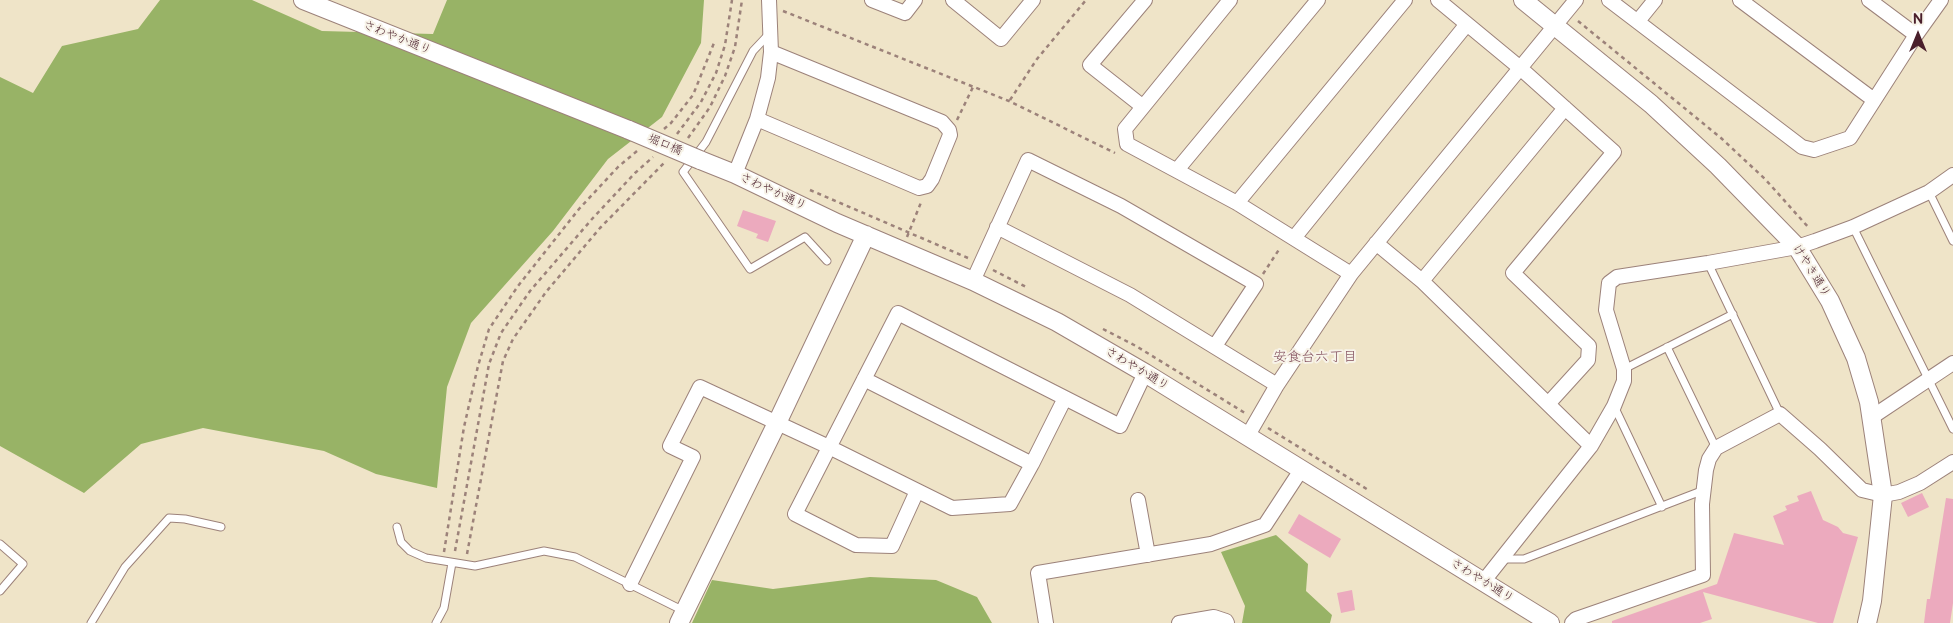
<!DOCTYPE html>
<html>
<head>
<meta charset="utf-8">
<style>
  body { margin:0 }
  #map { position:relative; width:1953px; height:623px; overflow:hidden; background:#efe4c8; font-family:"Balsamiq Sans",sans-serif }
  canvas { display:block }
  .north { position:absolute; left:1893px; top:10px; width:50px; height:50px; -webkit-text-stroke:4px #f7f3e8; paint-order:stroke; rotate:0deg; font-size:14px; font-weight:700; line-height:20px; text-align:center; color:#4a1f2b }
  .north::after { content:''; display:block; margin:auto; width:18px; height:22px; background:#4a1f2b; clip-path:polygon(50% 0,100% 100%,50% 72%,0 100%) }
</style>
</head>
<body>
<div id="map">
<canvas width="1953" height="623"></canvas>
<div class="north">N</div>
</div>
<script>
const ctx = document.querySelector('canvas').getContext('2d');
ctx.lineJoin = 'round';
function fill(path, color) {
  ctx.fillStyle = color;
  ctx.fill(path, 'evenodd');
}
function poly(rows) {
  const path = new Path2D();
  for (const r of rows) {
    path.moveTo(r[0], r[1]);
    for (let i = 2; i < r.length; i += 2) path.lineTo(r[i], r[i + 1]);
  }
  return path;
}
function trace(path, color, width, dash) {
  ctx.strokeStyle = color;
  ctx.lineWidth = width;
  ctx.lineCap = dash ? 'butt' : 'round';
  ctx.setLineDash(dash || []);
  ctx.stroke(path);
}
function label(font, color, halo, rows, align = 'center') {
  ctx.font = font + ' "Balsamiq Sans","Klee One",sans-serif';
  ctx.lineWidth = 4;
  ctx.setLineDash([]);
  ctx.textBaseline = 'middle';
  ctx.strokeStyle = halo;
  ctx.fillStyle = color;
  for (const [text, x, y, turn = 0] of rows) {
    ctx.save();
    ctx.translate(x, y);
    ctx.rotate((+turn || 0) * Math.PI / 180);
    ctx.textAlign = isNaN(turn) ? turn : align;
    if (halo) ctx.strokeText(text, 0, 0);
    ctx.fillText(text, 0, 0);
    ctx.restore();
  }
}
const forest = poly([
  [160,0,252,0,322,31,433,34,447,0,704,0,701,43,662,117,608,159,553,231,471,323,447,387,437,488,376,474,324,451,203,428,141,444,84,493,0,446,0,77,33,93,62,46,138,29],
  [1276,535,1308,564,1306,591,1332,615,1330,623,1242,623,1245,606,1221,552],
  [870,577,936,580,977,597,992,623,692,623,712,580,773,589]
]);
const building = poly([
  [743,210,776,221,768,242,756,238,758,234,737,226],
  [1811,491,1823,520,1838,527,1843,533,1858,537,1833,623,1818,623,1703,592,1712,619,1700,623,1612,623,1612,621,1717,584,1734,533,1784,545,1773,516,1787,510,1785,506,1799,501,1797,496],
  [1922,493,1929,507,1908,517,1901,503],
  [1946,498,1953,499,1953,603,1950,623,1924,623,1927,599,1930,599],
  [1299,514,1341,539,1330,558,1288,533],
  [1352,590,1355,610,1341,613,1337,593]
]);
const path = poly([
  [783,11,1009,101,1115,153],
  [1578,21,1721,138,1765,179,1809,228],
  [1010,100,1037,59,1086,0],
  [957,120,973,87],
  [664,129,671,123,693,95,714,43],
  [677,134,701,102,716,73,725,45,732,0],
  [688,138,710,107,725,76,735,47,742,0],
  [810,190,968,258],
  [907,237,922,200],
  [993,270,1028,288],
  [1263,274,1280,248],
  [1103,329,1136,346,1245,413],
  [1268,428,1370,491],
  [455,551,489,364,501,333,530,291,592,219,635,173,653,157],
  [444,552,464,427,478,366,489,329,518,286,579,209,618,167,637,151],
  [467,554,503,361,513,339,546,292,600,228,665,162]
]);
const service = poly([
  [769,34,753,51,706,142,683,172,750,269,805,237,827,261],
  [1929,192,1953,241],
  [1853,227,1953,429],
  [1708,263,1780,414],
  [1667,347,1716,448],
  [1624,369,1733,314],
  [1614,406,1662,507],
  [397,527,401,542,410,551,426,558,475,566,544,551,575,557,684,611],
  [0,544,23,564,0,591],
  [1502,559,1524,559,1704,490],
  [91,623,125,567,169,518,185,519,221,527],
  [436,623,444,608,452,563]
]);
const minor = poly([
  [872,0,905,13,915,0],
  [953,0,1001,39,1033,0],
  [1230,0,1125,129,1127,144,1237,203,1351,274],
  [1438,0,1519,67,1614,152,1513,273,1589,346,1588,360,1548,404],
  [1609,0,1802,147,1814,150,1850,138,1916,35,1941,0],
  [1740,0,1874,100],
  [1869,0,1916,35],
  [1638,21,1655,0],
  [1142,106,1090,65,1145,0],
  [757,119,919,188,927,186,932,179,950,135,949,130,942,122,771,52],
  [1177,170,1318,0],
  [735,174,757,119,768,78,771,52,769,0],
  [1237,203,1405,0],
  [997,227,1130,295,1277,385],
  [1294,238,1467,24],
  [1376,243,1422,281,1591,446],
  [973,281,1028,160,1121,206,1256,284,1215,346],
  [1422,281,1565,108],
  [864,379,1032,464],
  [1872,417,1953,363],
  [1247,437,1277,385,1351,274,1576,0],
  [917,491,892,546,856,545,795,514,898,313,1120,426,1145,373],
  [1138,500,1148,555],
  [1483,582,1591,446,1614,406,1624,381,1624,369,1606,310,1609,283,1617,277,1708,263,1797,247,1815,241,1853,227,1929,192,1953,175],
  [630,584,693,457,670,446,700,387,829,447,952,508,1010,504,1032,464,1065,398],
  [1046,623,1038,573,1211,544,1265,525,1301,470],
  [1179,623,1214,617,1226,621,1227,623],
  [1572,623,1576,619,1703,575,1702,504,1706,470,1709,459,1716,448,1780,414,1820,449,1862,490,1883,495,1899,492,1920,483,1953,462]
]);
const tertiary = poly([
  [303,0,629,130],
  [1523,0,1651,104,1718,166,1797,247,1830,301,1856,358,1869,402,1883,495,1872,601,1867,623],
  [700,160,735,174,837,223,973,281,1057,322,1145,373,1550,623],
  [679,623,777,423,866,235]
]);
const tertiaryBridge = poly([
  [629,130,700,160]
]);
const streetNames = [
  ["さわやか通り",397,38,22],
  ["堀口橋",665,145,23],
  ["さわやか通り",773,192,25],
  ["けやき通り",1811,271,58],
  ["さわやか通り",1137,369,31],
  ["さわやか通り",1482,581,32]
];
const neighbourhoodNames = [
  ["安食台六丁目",1315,357]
];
fill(forest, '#98b366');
fill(building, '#ecaabe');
trace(service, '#9c827a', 9);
trace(minor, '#9c827a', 16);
trace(tertiary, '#9c827a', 20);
trace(path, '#9c827a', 2.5, [4, 4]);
trace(service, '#fff', 7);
trace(minor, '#fff', 14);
trace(tertiary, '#fff', 18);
trace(tertiaryBridge, '#9c827a', 20, []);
trace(tertiaryBridge, '#fff', 18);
label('12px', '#4a1f2b', '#f7f3e8', streetNames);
label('14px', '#83505e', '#f7f3e8', neighbourhoodNames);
</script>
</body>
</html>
